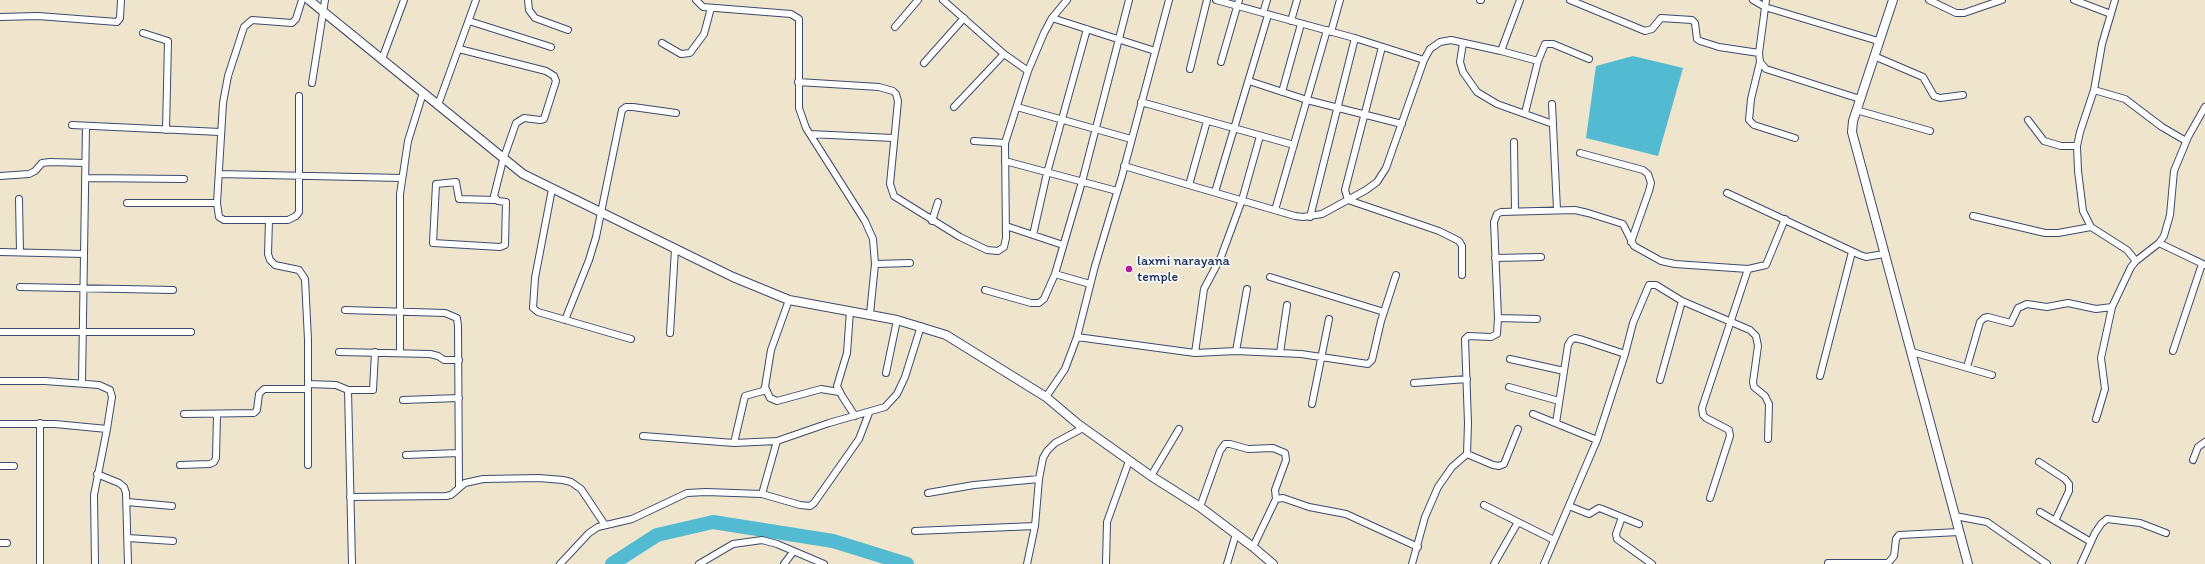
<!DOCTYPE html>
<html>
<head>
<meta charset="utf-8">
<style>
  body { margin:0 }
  canvas { display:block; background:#efe5cc }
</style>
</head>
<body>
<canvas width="2205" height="564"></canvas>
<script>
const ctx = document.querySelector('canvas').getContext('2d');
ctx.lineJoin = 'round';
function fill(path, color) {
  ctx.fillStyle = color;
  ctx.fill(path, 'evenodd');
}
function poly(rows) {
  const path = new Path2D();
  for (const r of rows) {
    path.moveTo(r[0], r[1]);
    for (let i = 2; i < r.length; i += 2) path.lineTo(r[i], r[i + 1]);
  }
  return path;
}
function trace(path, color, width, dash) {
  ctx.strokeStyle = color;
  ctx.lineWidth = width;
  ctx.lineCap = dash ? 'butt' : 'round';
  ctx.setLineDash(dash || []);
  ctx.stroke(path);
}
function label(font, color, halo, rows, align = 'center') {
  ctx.font = font + ' Itim,sans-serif';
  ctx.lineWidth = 4;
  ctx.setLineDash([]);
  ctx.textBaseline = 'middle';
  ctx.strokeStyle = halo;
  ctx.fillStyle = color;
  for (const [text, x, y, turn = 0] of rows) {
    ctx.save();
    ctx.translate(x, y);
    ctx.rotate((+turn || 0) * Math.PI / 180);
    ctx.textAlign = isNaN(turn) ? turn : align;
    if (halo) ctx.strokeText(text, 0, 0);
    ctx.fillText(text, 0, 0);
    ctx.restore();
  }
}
const water = poly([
  [1633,56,1683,68,1658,156,1586,138,1596,66]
]);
const river = poly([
  [612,564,657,535,713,522,833,541,907,564]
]);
const minor = poly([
  [528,0,529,10,535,18,568,30],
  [696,0,703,7,791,14,799,19,799,108,806,128,865,221,873,239,875,264,870,314],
  [943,0,1004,54,1028,71],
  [1216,0,1358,39,1424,60],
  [1480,0,1481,0],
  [1570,0,1645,31,1652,29,1661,18,1692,20,1695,23,1697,39,1700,41,1719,47,1759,53],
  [1753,0,1765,7,1878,41],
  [1766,0,1759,53,1760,62,1766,69,1860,99],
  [1929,0,1956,13,1964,13,2002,0],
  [2074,0,2111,14],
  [2115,0,2102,44,2094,90,2080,132,2077,146,2078,171,2083,211,2091,227,2127,250,2136,261],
  [1263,13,1267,0],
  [0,17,38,16,117,22,120,18,121,0],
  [1052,18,1155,51],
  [469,21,551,47],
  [1291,21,1297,0],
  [895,27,918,0],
  [1331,32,1340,0],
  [143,33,168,41,166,130],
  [662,43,681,54,690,53,704,34,711,8],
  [1463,43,1460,62,1463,72,1477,92,1497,104,1553,124],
  [1382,47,1345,190,1348,200,1439,231,1459,241,1462,246,1462,275],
  [459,49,546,71,554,76,556,81,544,119,540,120,524,118,516,123,503,160,494,196,498,201,506,202,505,245,500,247,433,243,436,184,456,182,459,199,495,200],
  [1501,51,1520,0],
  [1874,56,1923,77,1934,96,1940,98,1963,95],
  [382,59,404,0],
  [1221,62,1239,0],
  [1760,62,1751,99,1749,120,1754,125,1795,138],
  [924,63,964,18],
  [1190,69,1207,0],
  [1249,81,1307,100,1402,124],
  [798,82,879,87,893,91,896,94,898,101,890,184,894,196,960,237,987,250,998,251,1004,247,1006,238,1005,143,1028,71,1044,33,1052,18,1067,0],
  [312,83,325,0],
  [2094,90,2125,99,2162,127,2186,141],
  [1282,92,1301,24],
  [299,96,299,212,296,216,288,220,224,220,219,217,217,203,223,103,228,76,244,27,252,20,292,23,296,19,302,0],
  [1141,102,1294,145],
  [1552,104,1557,210],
  [438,105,476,0],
  [954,107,1004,54],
  [1017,107,1131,139],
  [1856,110,1930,131],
  [1525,113,1538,61,1545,44,1553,44,1589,59],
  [2028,120,2044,141,2061,146,2077,146],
  [72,125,220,132],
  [810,134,893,138],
  [974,141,1005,143],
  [1514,142,1515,211],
  [1580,153,1643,170,1648,174,1651,183,1649,191,1631,242],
  [1005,161,1117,191],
  [1124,166,1295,216,1303,217,1322,214,1366,190,1377,182,1386,168,1424,60,1430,49,1440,42,1451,40,1501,51,1538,61],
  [219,174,402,178],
  [0,176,29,174,35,171,42,163,50,162,85,163],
  [85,178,184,179],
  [1189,185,1207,121],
  [552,189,535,278,533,308,538,312,631,339],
  [1215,192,1268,15],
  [1727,193,1860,255,1866,257,1884,254],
  [19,199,20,252],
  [127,203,217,203],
  [1275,210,1327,30],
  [1973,216,2045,233,2058,233,2091,227],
  [1310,217,1355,38],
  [269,220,268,254,270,260,275,265,299,270,305,279,308,340,308,465],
  [932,221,938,202],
  [1006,226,1063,245],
  [1033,235,1047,173,1087,29],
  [2159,243,2205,265],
  [0,252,84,254],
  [1495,258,1541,257],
  [875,264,910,263],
  [1055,274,1090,284],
  [1270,277,1384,312],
  [20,287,173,290],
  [985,290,1031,303,1039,303,1044,299,1055,274,1082,182,1129,0],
  [345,310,445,313,457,318,458,326,459,486],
  [850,311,847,353,837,386,842,396,855,416],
  [1498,318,1537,319],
  [565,320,589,260,596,237,622,110,626,107,633,107,676,113],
  [0,332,191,332],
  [670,333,675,249],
  [1077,337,1195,353,1236,351,1301,354,1368,364,1372,360,1381,321,1396,275],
  [1236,351,1247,289],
  [2173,351,2202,264],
  [339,352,430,354,438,356,444,360,459,360],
  [1912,352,1992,375],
  [400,353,400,194,408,141,423,93],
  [1195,353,1204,289,1221,257,1242,200,1260,136],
  [1280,353,1287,305],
  [1510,359,1564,371],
  [1967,367,1980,322,1984,318,1988,317,2011,323,2018,308,2027,304,2047,307,2068,303,2096,309,2112,307,2131,267,2136,261,2159,243,2164,236,2170,215,2174,171,2188,137,2205,107],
  [886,373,897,320],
  [1820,376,1852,252],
  [1660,380,1682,301],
  [0,381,45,381,99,385,110,390,112,397,107,429,94,495,95,564],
  [82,383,86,126],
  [1414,383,1467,379],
  [308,384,336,385,348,390,352,564],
  [765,387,770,398,777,401,821,389,839,392],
  [1509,387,1559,401],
  [348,390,373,390,375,352],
  [1046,397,1065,369,1077,337,1095,266,1122,176,1169,0],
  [403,400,459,398],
  [1312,404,1329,319],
  [184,414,254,413,257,410,259,394,264,389,308,389],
  [1533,414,1597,440],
  [2096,419,2105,389,2101,358,2112,307],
  [40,423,40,564],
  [1556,423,1568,345,1571,340,1575,338,1583,340,1625,354],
  [0,424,55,424,107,429],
  [643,436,734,443,777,441,829,423,885,407,897,394,905,377,921,326],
  [734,443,745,396,763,391,765,387,771,350,789,300],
  [1467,454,1493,465,1499,466,1504,464,1518,429],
  [406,455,459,453],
  [2193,460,2198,447,2205,442],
  [2039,462,2065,479,2069,484,2069,491,2055,521],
  [180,465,210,464,214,462,216,458,217,414],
  [0,466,14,466],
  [97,474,119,483,124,487,126,493,128,564],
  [1151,476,1179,429],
  [928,493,974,485,1039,479],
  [762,494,777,441],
  [350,497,446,496,451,495,465,483,483,479,539,478,563,480,571,482,581,489,605,525],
  [1710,498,1730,436,1729,430,1706,418,1703,415,1702,408,1748,269],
  [127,502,172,506],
  [1484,505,1554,540],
  [1569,506,1589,514,1599,508,1602,509,1639,524],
  [1200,507,1220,451,1225,444,1230,444,1248,449,1273,448,1285,453,1286,460,1275,490,1276,499],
  [2040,512,2091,542],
  [1955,516,1987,522,2047,564],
  [1622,517,1616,534,1617,539,1652,564],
  [915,531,1035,526],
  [128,538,173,541],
  [0,543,7,543],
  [1253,547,1276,499,1283,498,1309,507,1346,514,1418,547],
  [1828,563,1888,563,1894,556,1896,539,1899,535,1959,532],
  [560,564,589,533,598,527,632,519,687,493,706,492,762,494,800,505,810,506,814,503,859,439,869,413],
  [699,564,733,544,762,540,777,544,824,564],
  [784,564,793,552],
  [1027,564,1035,526,1039,479,1043,458,1047,451,1055,443,1083,428],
  [1106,564,1107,522,1129,461],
  [1227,564,1236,534],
  [1412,564,1425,517,1438,487,1452,467,1467,454,1468,423,1465,339,1468,336,1491,337,1497,334,1498,318,1494,222,1497,214,1501,212,1575,210,1588,213,1623,224,1634,246,1661,261,1675,264,1748,269,1766,265,1785,219],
  [1494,564,1518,522],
  [1544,564,1597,440,1625,354,1633,323,1649,285,1656,285,1682,301,1750,330,1756,336,1758,346,1753,382,1754,387,1765,396,1769,404,1768,439],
  [2081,564,2095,533,2101,524,2107,519,2140,523,2166,533]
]);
const tertiary = poly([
  [309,0,523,174,733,277,789,300,897,320,946,335,1046,397,1078,424,1151,476,1200,507,1253,547,1273,564],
  [1893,0,1853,121,1852,132,1968,564]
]);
const markers = [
  [1129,269,4,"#b5179e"]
];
const poiNames = [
  ["laxmi narayana",1137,261],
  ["temple",1137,277]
];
fill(water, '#53bbd1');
trace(river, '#53bbd1', 14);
trace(minor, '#3b4a6e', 8);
trace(tertiary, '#3b4a6e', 10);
trace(minor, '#fff', 6);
trace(tertiary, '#fff', 8);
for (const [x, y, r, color] of markers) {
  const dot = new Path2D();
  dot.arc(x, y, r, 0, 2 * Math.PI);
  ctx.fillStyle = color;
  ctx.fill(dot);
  trace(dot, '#f6f6f2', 1.5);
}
label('14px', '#1b2f5e', '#f6f6f2', poiNames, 'left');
</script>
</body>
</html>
